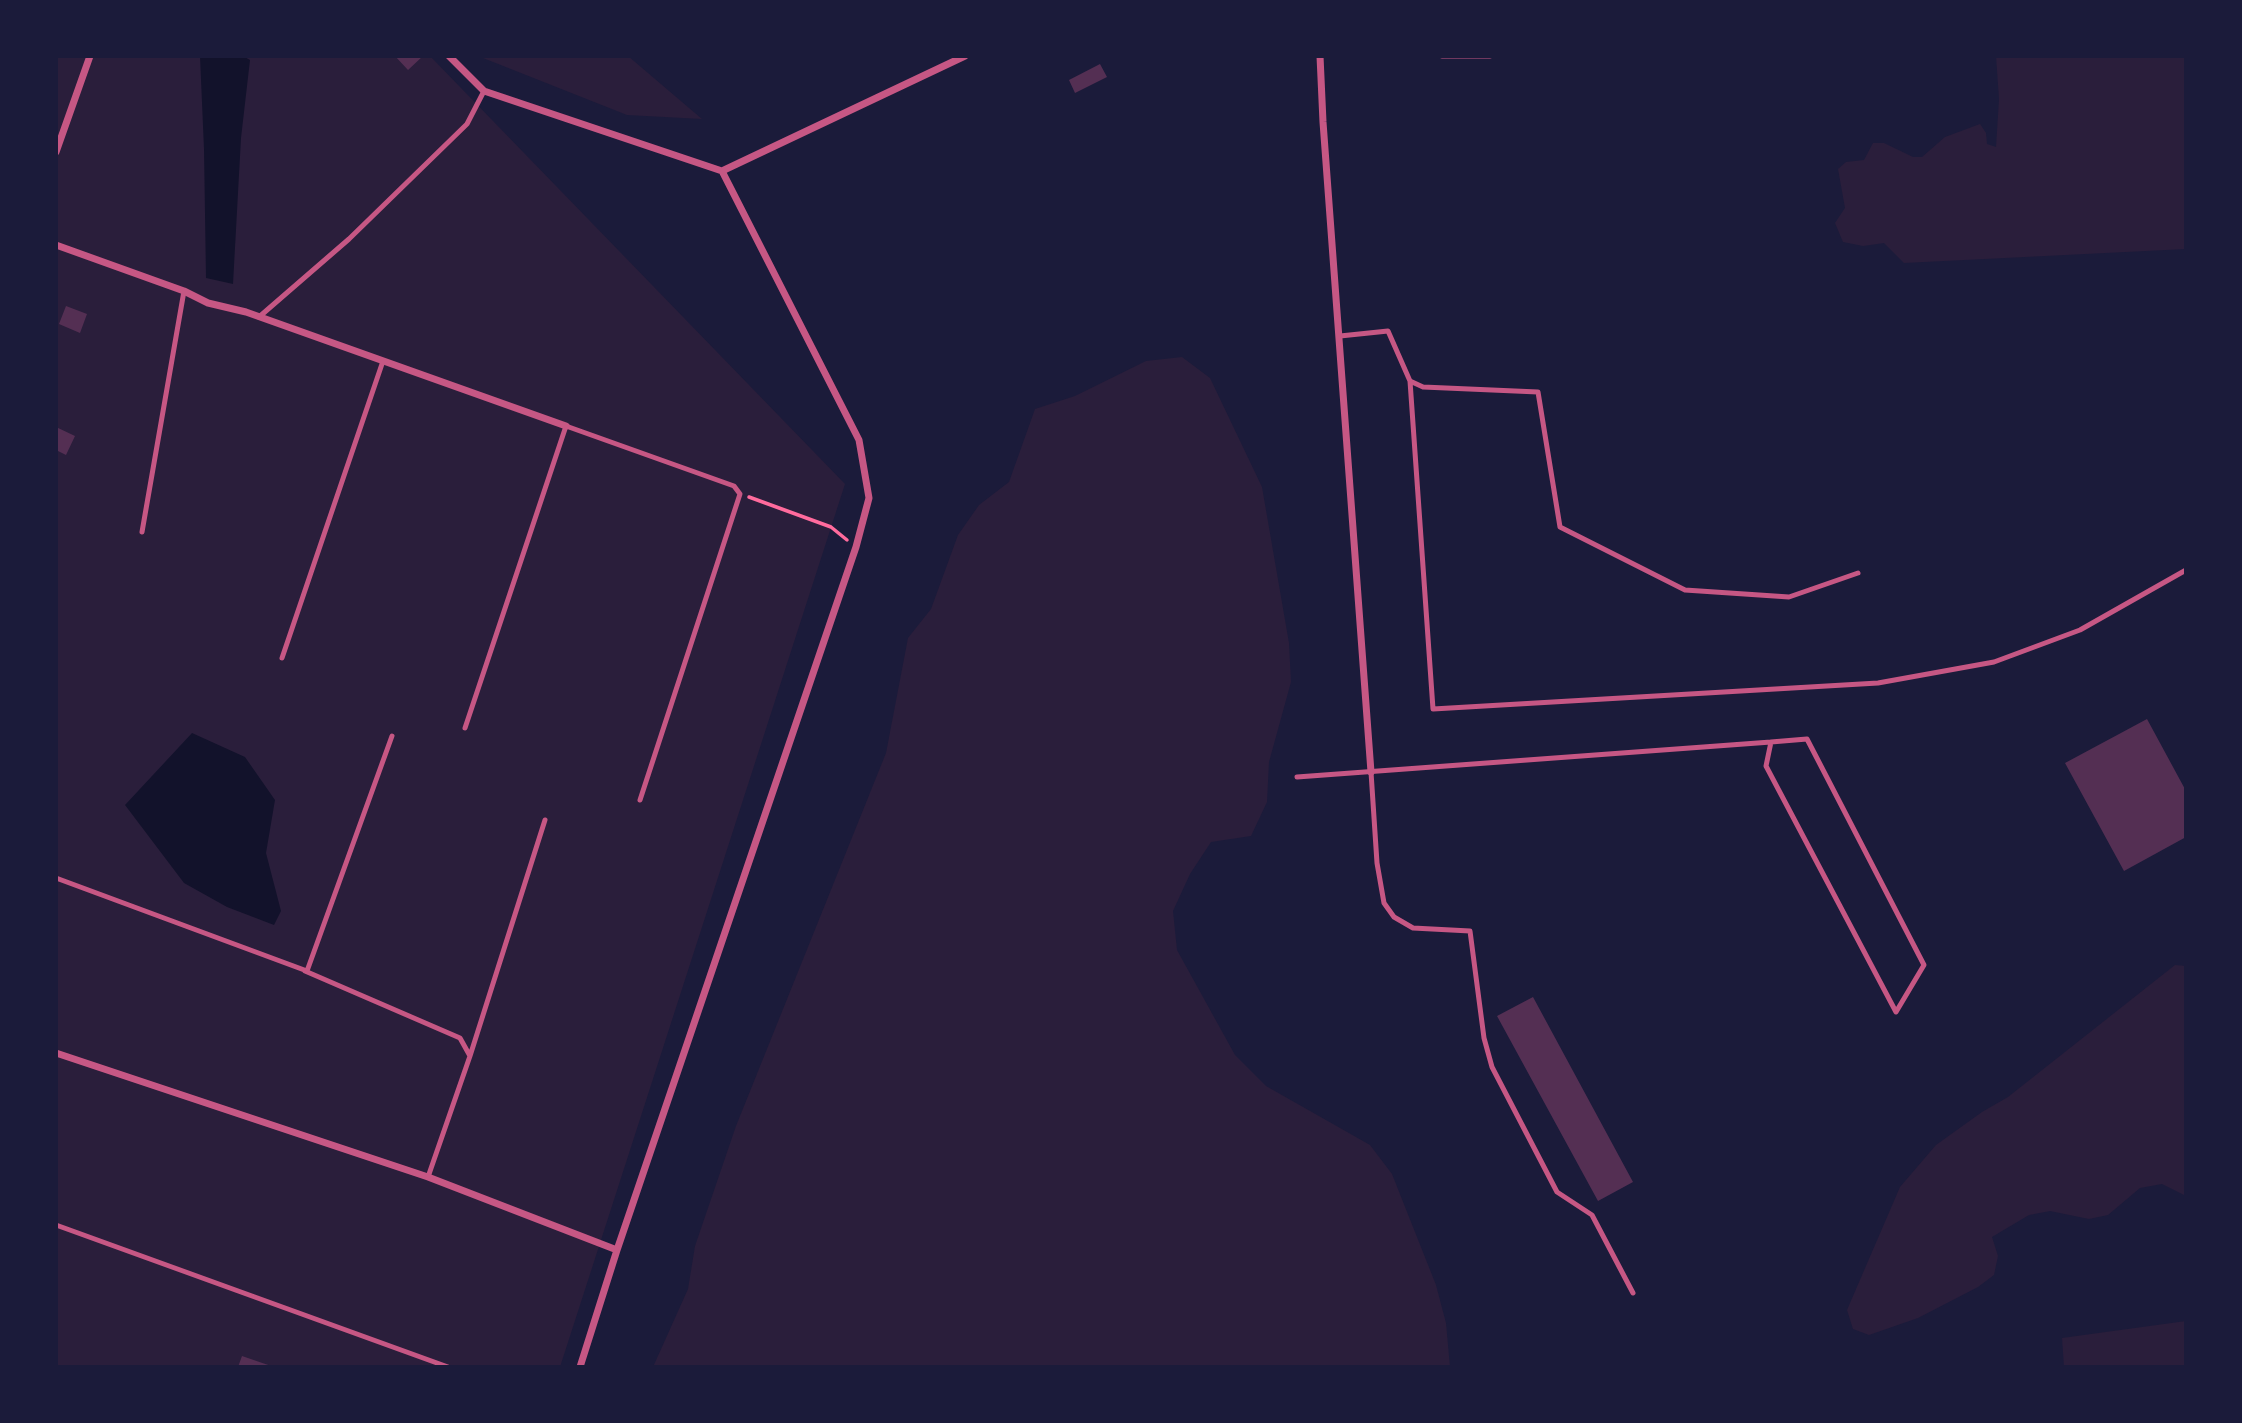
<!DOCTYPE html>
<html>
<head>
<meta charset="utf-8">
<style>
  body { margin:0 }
  #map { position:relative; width:2242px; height:1423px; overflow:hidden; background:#1b1b3a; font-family:Inter,sans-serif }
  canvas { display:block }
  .frame { position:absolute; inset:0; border:58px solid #1b1b3a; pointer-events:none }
</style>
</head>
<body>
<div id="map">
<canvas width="2242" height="1423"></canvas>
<div class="frame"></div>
</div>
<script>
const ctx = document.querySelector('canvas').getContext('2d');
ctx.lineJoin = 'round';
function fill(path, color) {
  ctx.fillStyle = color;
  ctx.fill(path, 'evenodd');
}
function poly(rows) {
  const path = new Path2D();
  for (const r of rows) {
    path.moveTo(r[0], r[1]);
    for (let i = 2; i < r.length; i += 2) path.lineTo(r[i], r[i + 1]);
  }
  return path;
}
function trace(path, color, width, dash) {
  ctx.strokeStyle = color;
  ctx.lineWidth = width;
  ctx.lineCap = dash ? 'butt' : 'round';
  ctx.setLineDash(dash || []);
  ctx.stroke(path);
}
const green = poly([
  [56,56,430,56,845,484,560,1367,56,1367],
  [478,56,628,56,702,119,627,115],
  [1996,56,2186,56,2186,249,1904,263,1884,243,1863,246,1843,242,1835,223,1845,208,1838,169,1846,162,1864,160,1873,143,1884,143,1913,157,1922,157,1945,137,1980,124,1986,133,1987,144,1996,147,1999,99],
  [1182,357,1210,378,1262,487,1289,643,1291,682,1269,762,1267,802,1251,836,1211,842,1190,874,1173,911,1177,950,1235,1055,1266,1086,1370,1145,1392,1174,1436,1285,1446,1323,1450,1367,653,1367,688,1289,695,1246,736,1126,886,753,908,638,931,609,958,535,979,505,1009,482,1035,409,1075,396,1146,361],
  [2175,965,2186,966,2186,1196,2162,1184,2140,1188,2108,1215,2089,1219,2050,1211,2029,1215,1992,1237,1998,1256,1994,1275,1978,1287,1918,1318,1869,1335,1853,1329,1847,1310,1900,1187,1936,1145,1982,1112,2008,1097],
  [2186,1321,2186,1367,2064,1367,2062,1338]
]);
const water = poly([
  [200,56,243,56,250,60,241,138,233,284,206,278,204,149],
  [192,733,245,757,275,800,266,853,281,911,274,925,227,907,184,883,125,805]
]);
const building = poly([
  [395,56,423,56,408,70],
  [1100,64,1107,77,1075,93,1069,80],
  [66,306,87,314,80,333,59,324],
  [56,427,75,436,66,455,56,450],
  [2147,719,2186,791,2186,837,2124,871,2065,763],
  [1533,997,1633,1182,1598,1201,1497,1016],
  [242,1356,274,1367,238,1367]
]);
const path = poly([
  [749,497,831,527,847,540]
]);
const service = poly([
  [1442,56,1490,56],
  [259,317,349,239,467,124,484,91],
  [1340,336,1388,331,1410,381,1423,387,1538,392,1560,527,1685,590,1789,597,1858,573],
  [1410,381,1433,709,1878,683,1994,662,2080,630,2186,570],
  [142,532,184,291],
  [282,658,383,361],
  [465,728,566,426,734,486,740,494,640,800],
  [1371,772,1377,863,1384,903,1394,917,1413,928,1470,931,1484,1038,1492,1067,1557,1192,1592,1215,1633,1293],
  [1297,777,1771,742,1766,766,1896,1012,1924,965,1807,739,1771,742],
  [56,878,307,971,392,736],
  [305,971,460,1038,470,1056,545,820],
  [428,1177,470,1056],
  [56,1225,448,1367]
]);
const minor = poly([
  [449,56,484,91,722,171,859,440,869,498,856,547,617,1250,580,1367],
  [1320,56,1323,122,1371,772],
  [56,152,90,56],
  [722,171,965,56],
  [56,245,184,291,208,303,246,312,566,426],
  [56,1053,428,1177,617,1250]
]);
fill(green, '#2a1e3b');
fill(water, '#12122b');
fill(building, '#542f53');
trace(path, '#ff6b9d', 3.5);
trace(service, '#c65784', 5);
trace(minor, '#c65784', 7);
</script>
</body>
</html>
